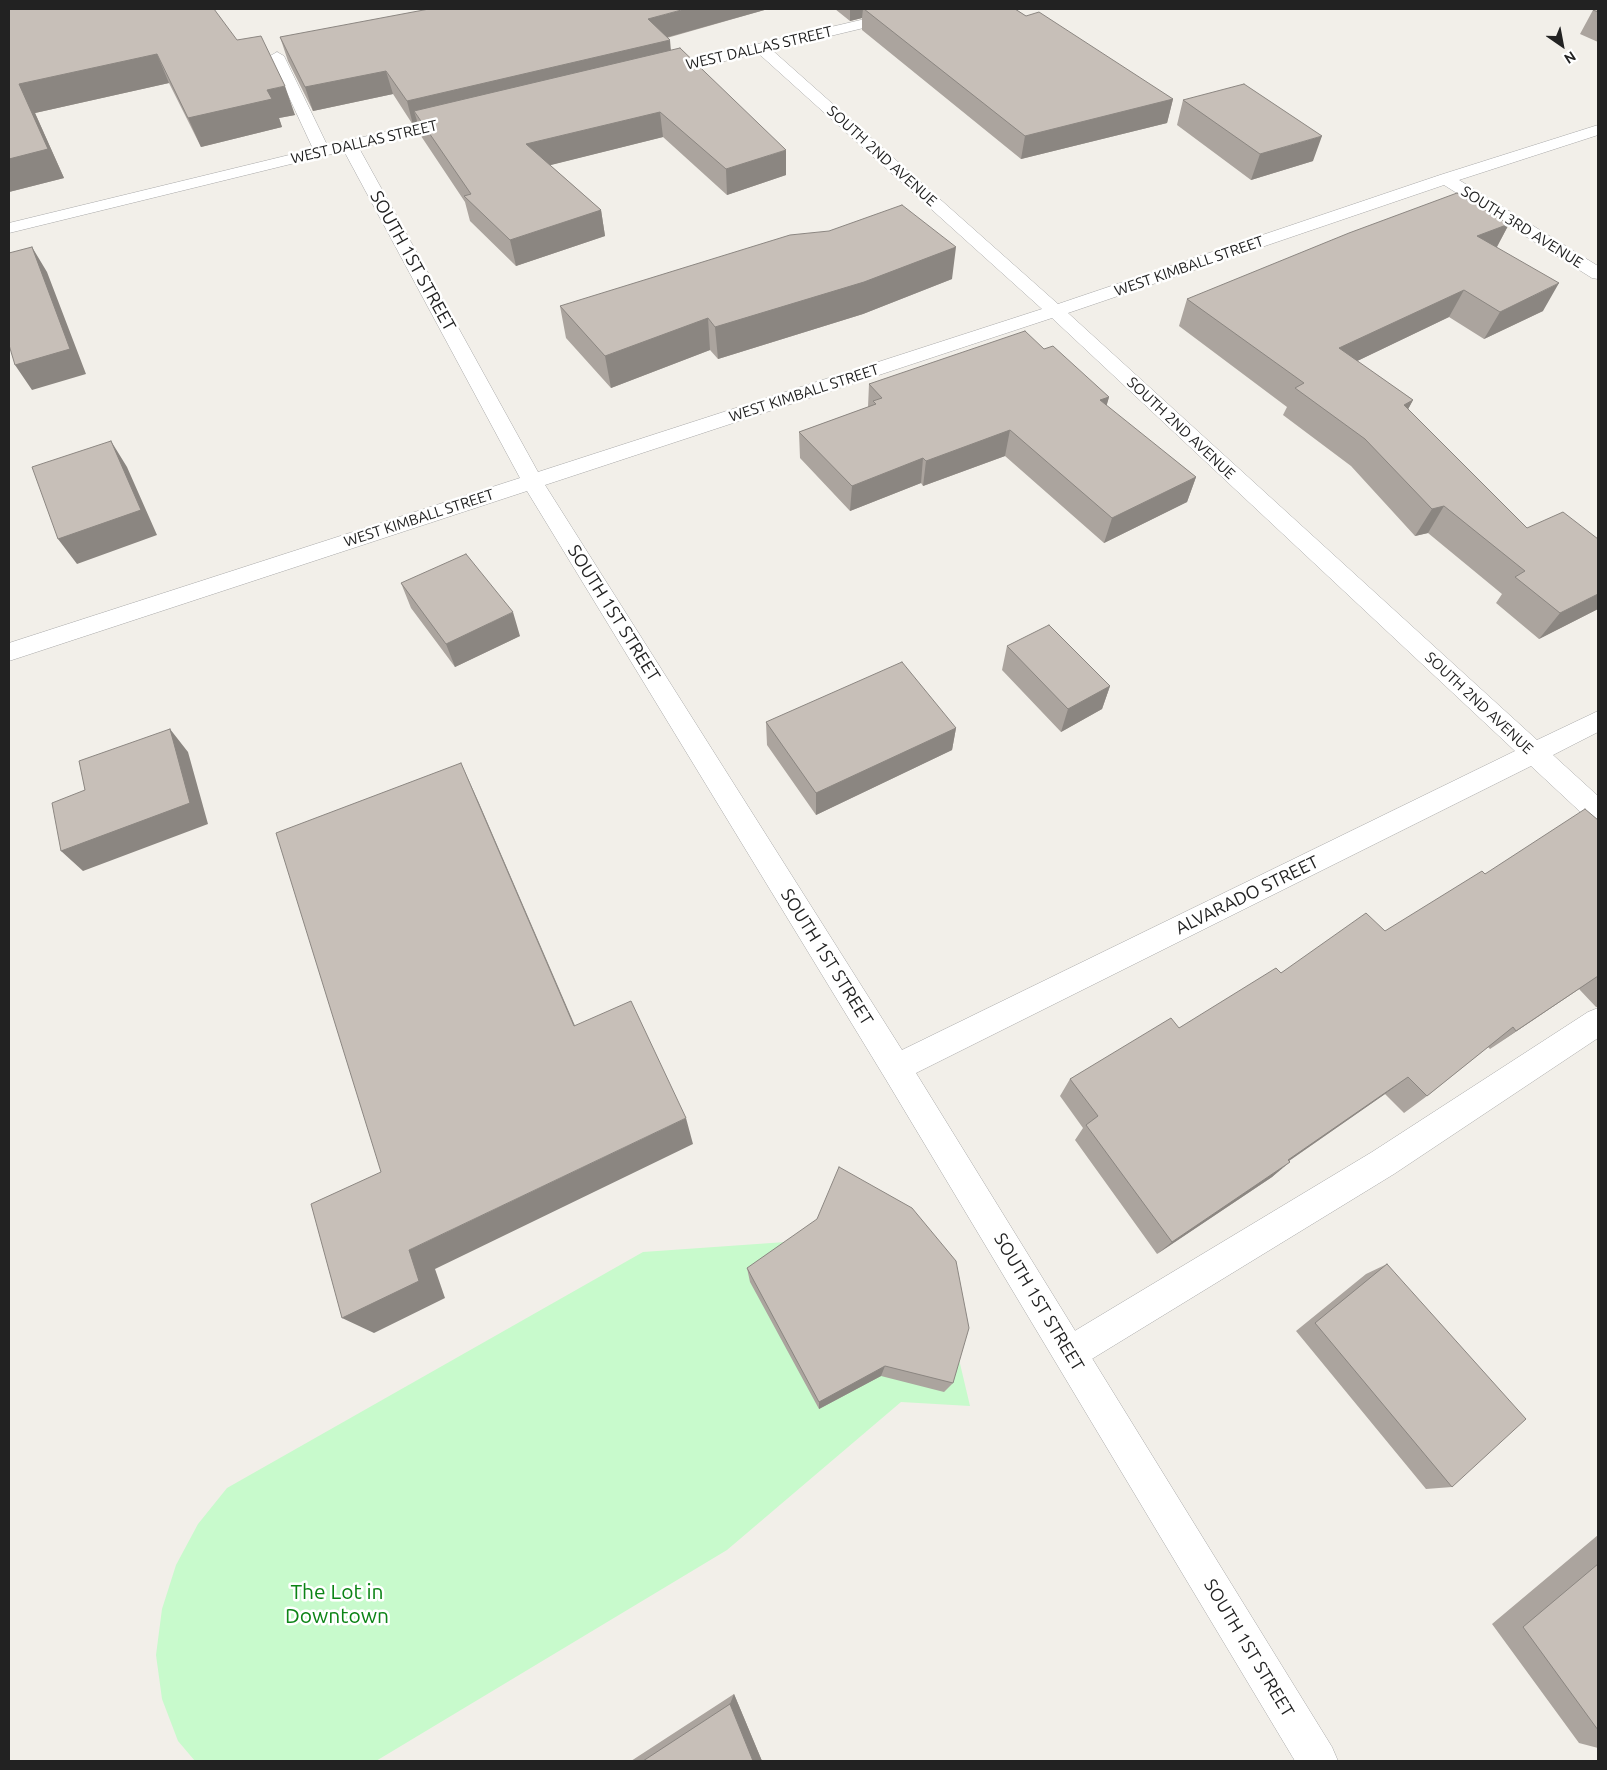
<!DOCTYPE html>
<html>
<head>
<meta charset="utf-8">
<style>
  body { margin:0 }
  #map { position:relative; width:1607px; height:1770px; overflow:hidden; background:#f2efe9; font-family:Ubuntu,sans-serif }
  canvas { display:block }
  .frame { position:absolute; inset:0; border:10px solid #222; pointer-events:none }
  .north { position:absolute; left:1537px; top:20px; width:50px; height:50px; -webkit-text-stroke:4px #fff; paint-order:stroke; rotate:147deg; font-size:14px; font-weight:700; line-height:20px; text-align:center; color:#222 }
  .north::after { content:''; display:block; margin:auto; width:18px; height:22px; background:#222; clip-path:polygon(50% 0,100% 100%,50% 72%,0 100%) }
</style>
</head>
<body>
<div id="map">
<canvas width="1607" height="1770"></canvas>
<div class="frame"></div>
<div class="north">N</div>
</div>
<script>
const ctx = document.querySelector('canvas').getContext('2d');
ctx.lineJoin = 'round';
function fill(path, color) {
  ctx.fillStyle = color;
  ctx.fill(path, 'evenodd');
}
function poly(rows) {
  const path = new Path2D();
  for (const r of rows) {
    path.moveTo(r[0], r[1]);
    for (let i = 2; i < r.length; i += 2) path.lineTo(r[i], r[i + 1]);
  }
  return path;
}
function trace(path, color, width, dash) {
  ctx.strokeStyle = color;
  ctx.lineWidth = width;
  ctx.lineCap = dash ? 'butt' : 'round';
  ctx.setLineDash(dash || []);
  ctx.stroke(path);
}
function label(font, color, halo, rows, align = 'center') {
  ctx.font = font + ' Ubuntu,sans-serif';
  ctx.lineWidth = 5;
  ctx.setLineDash([]);
  ctx.textBaseline = 'middle';
  ctx.strokeStyle = halo;
  ctx.fillStyle = color;
  for (const [text, x, y, turn = 0] of rows) {
    ctx.save();
    ctx.translate(x, y);
    ctx.rotate((+turn || 0) * Math.PI / 180);
    ctx.textAlign = isNaN(turn) ? turn : align;
    if (halo) ctx.strokeText(text, 0, 0);
    ctx.fillText(text, 0, 0);
    ctx.restore();
  }
}
const park = poly([
  [814,1240,937,1266,970,1406,901,1402,727,1550,376,1761,195,1761,178,1741,162,1699,156,1655,162,1609,176,1565,198,1524,227,1488,643,1252]
]);
const service = poly([
  [277,52,284,56,330,151,328,154,316,154,314,151,270,56,277,52],
  [1598,1008,1598,1038,1394,1174,1082,1365,1070,1370,1058,1365,1053,1353,1058,1341,1372,1152,1588,1012,1598,1008]
]);
const minor = poly([
  [908,9,932,9,930,12,772,50,1058,304,1440,175,1598,125,1598,135,1459,180,1598,266,1598,279,1592,278,1444,185,1068,313,1537,740,1598,711,1598,732,1553,755,1598,796,1598,823,1589,820,1531,766,916,1073,1332,1747,1338,1761,1295,1761,885,1078,527,491,9,661,9,643,520,478,344,151,9,233,9,223,454,115,460,117,462,120,460,123,359,148,538,472,1042,309,758,53,659,77,651,72,659,67,908,9],
  [1052,318,1515,751,902,1050,545,485,1052,318]
]);
const wall = poly([
  [9,9,237,40,295,115,279,118,282,127,201,147,169,83,35,113,64,178,9,192],
  [768,9,667,38,671,51,786,175,727,195,663,137,550,165,601,210,605,236,516,266,470,221,465,202,421,136,418,124,413,125,393,94,313,111,288,61,280,37],
  [835,9,1015,9,1026,16,1173,99,1167,123,1021,159,862,30,862,18,850,21],
  [1598,9,1598,42,1580,34,1593,10],
  [1183,100,1313,161,1251,180,1177,125],
  [1509,224,1497,247,1543,311,1484,339,1449,317,1357,361,1413,400,1408,409,1527,528,1598,539,1598,609,1539,639,1496,603,1502,594,1428,533,1415,536,1351,466,1283,415,1287,407,1179,326,1187,299],
  [952,279,863,314,718,359,710,350,611,388,566,338,560,306],
  [1044,349,1109,397,1106,406,1196,477,1187,502,1104,543,1005,456,923,486,921,483,850,511,800,458,799,432,868,407,869,384],
  [401,583,520,636,455,667,411,608],
  [1007,646,1110,686,1102,709,1061,732,1002,670],
  [766,722,956,728,952,750,816,815,767,745],
  [1598,820,1598,1007,1596,1007,1579,989,1490,1049,1488,1047,1427,1096,1404,1113,1385,1094,1289,1161,1272,1177,1157,1254,1075,1140,1083,1128,1060,1096,1070,1079,1179,1028,1281,973,1385,931,1485,874],
  [1387,1264,1452,1487,1426,1489,1296,1331,1366,1274],
  [747,1268,953,1383,944,1392,881,1376,819,1409,750,1282],
  [1598,1535,1598,1748,1579,1743,1492,1624],
  [734,1694,762,1761,631,1761]
]);
const shadedWall = poly([
  [685,9,768,9,650,42,648,19],
  [850,9,863,9,862,18,850,21],
  [670,40,672,63,414,111,418,124,413,125,407,101],
  [157,54,169,83,35,113,64,178,9,192,9,159,19,84],
  [386,71,393,94,313,111,305,87],
  [285,86,295,115,279,118,282,127,201,147,188,118,267,90],
  [1173,99,1167,123,1021,159,1025,136],
  [660,112,663,137,531,170,526,144],
  [1322,136,1313,161,1251,180,1260,154],
  [786,150,786,175,727,195,726,169],
  [601,210,605,236,516,266,510,240],
  [1509,224,1494,252,1477,236],
  [32,247,47,272,86,374,32,390,15,365],
  [956,247,952,279,863,314,718,359,715,327],
  [1559,283,1543,311,1484,339,1500,312],
  [1464,290,1449,317,1326,376,1339,348],
  [708,318,710,350,611,388,605,356],
  [1109,397,1102,422,1100,400],
  [1413,400,1398,428,1404,405],
  [1010,430,1005,456,923,486,926,461],
  [111,441,127,467,157,535,77,564,58,539],
  [923,458,921,483,850,511,852,486],
  [1196,477,1187,502,1104,543,1112,518],
  [1444,506,1428,533,1415,536,1432,509],
  [1598,594,1598,609,1539,639,1560,613],
  [513,612,520,636,455,667,446,644],
  [1110,686,1102,709,1061,732,1068,709],
  [956,728,952,750,816,815,816,793],
  [170,729,188,752,208,824,83,871,61,851],
  [461,763,479,803,588,1056,574,1026],
  [1598,976,1579,989,1490,1049,1516,1031],
  [1408,1077,1385,1094,1270,1174,1288,1160],
  [686,1118,693,1144,435,1269,445,1298,374,1333,342,1318,409,1250],
  [1290,1162,1272,1177,1157,1254,1172,1242],
  [885,1366,881,1376,819,1409,819,1402],
  [734,1694,762,1761,753,1761,730,1704]
]);
const building = poly([
  [9,9,214,9,237,40,261,36,285,86,267,90,272,99,188,118,157,54,19,84,48,149,9,159,9,9],
  [429,9,685,9,648,19,670,40,407,101,386,71,305,87,280,37,429,9],
  [864,9,1015,9,1026,16,1039,12,1173,99,1025,136,864,9],
  [1596,9,1598,9,1598,12,1593,10,1596,9],
  [680,48,786,150,726,169,660,112,526,144,601,210,510,240,464,196,471,194,414,111,680,48],
  [1244,84,1322,136,1260,154,1183,100,1244,84],
  [1457,193,1509,224,1477,236,1559,283,1500,312,1464,290,1339,348,1413,400,1404,405,1527,528,1563,512,1598,539,1598,594,1560,613,1515,577,1525,571,1444,506,1432,509,1365,439,1295,388,1304,383,1187,299,1349,233,1457,193],
  [902,205,956,247,864,282,715,327,708,318,605,356,560,306,790,235,829,231,902,205],
  [32,247,70,349,15,365,9,345,9,253,32,247],
  [1025,331,1044,349,1053,346,1109,397,1100,400,1196,477,1112,518,1010,430,926,461,923,458,852,486,799,432,876,404,873,401,882,398,869,384,1025,331],
  [111,441,141,510,58,539,32,467,111,441],
  [466,554,513,612,446,644,401,583,466,554],
  [1049,625,1110,686,1068,709,1007,646,1049,625],
  [902,662,956,728,816,793,766,722,902,662],
  [170,729,190,803,61,851,52,803,85,790,79,761,170,729],
  [461,763,574,1026,631,1001,686,1118,409,1250,419,1281,342,1318,311,1204,381,1172,276,833,461,763],
  [1585,809,1598,820,1598,976,1516,1031,1513,1027,1427,1096,1408,1077,1288,1160,1290,1162,1172,1242,1086,1125,1098,1116,1070,1079,1171,1018,1179,1028,1276,968,1281,973,1366,913,1385,931,1482,871,1485,874,1585,809],
  [839,1167,912,1208,956,1261,969,1328,953,1383,885,1366,819,1402,747,1268,817,1219,839,1167],
  [1387,1264,1526,1419,1452,1487,1315,1323,1387,1264],
  [1598,1564,1598,1730,1523,1627,1598,1564],
  [730,1704,753,1761,643,1761,730,1704]
]);
const farStreetnames = [
  ["WEST DALLAS STREET",759,48,-13],
  ["WEST DALLAS STREET",364,142,-13],
  ["SOUTH 2ND AVENUE",882,156,42],
  ["SOUTH 3RD AVENUE",1522,227,32],
  ["WEST KIMBALL STREET",1189,266,-19],
  ["WEST KIMBALL STREET",804,393,-18],
  ["SOUTH 2ND AVENUE",1181,428,43],
  ["WEST KIMBALL STREET",419,518,-18],
  ["SOUTH 2ND AVENUE",1479,703,43]
];
const streetNames = [
  ["SOUTH 1ST STREET",413,261,61],
  ["SOUTH 1ST STREET",614,613,58],
  ["ALVARADO STREET",1247,895,-26],
  ["SOUTH 1ST STREET",827,957,58],
  ["SOUTH 1ST STREET",1039,1302,59],
  ["SOUTH 1ST STREET",1249,1648,59]
];
const nearParknames = [
  ["The Lot in",337,1592],
  ["Downtown",337,1616]
];
fill(park, '#c8facc');
trace(service, '#a9a9a9', 1);
trace(minor, '#a9a9a9', 1);
fill(service, '#fff');
fill(minor, '#fff');
fill(wall, '#aba49e');
fill(shadedWall, '#8b8681');
fill(building, '#c7bfb8');
trace(building, '#8b8681', 1);
label('15px', '#222', '#fff', farStreetnames);
label('18px', '#222', '#fff', streetNames);
label('21px', '#0c8416', '#fff', nearParknames);
</script>
</body>
</html>
